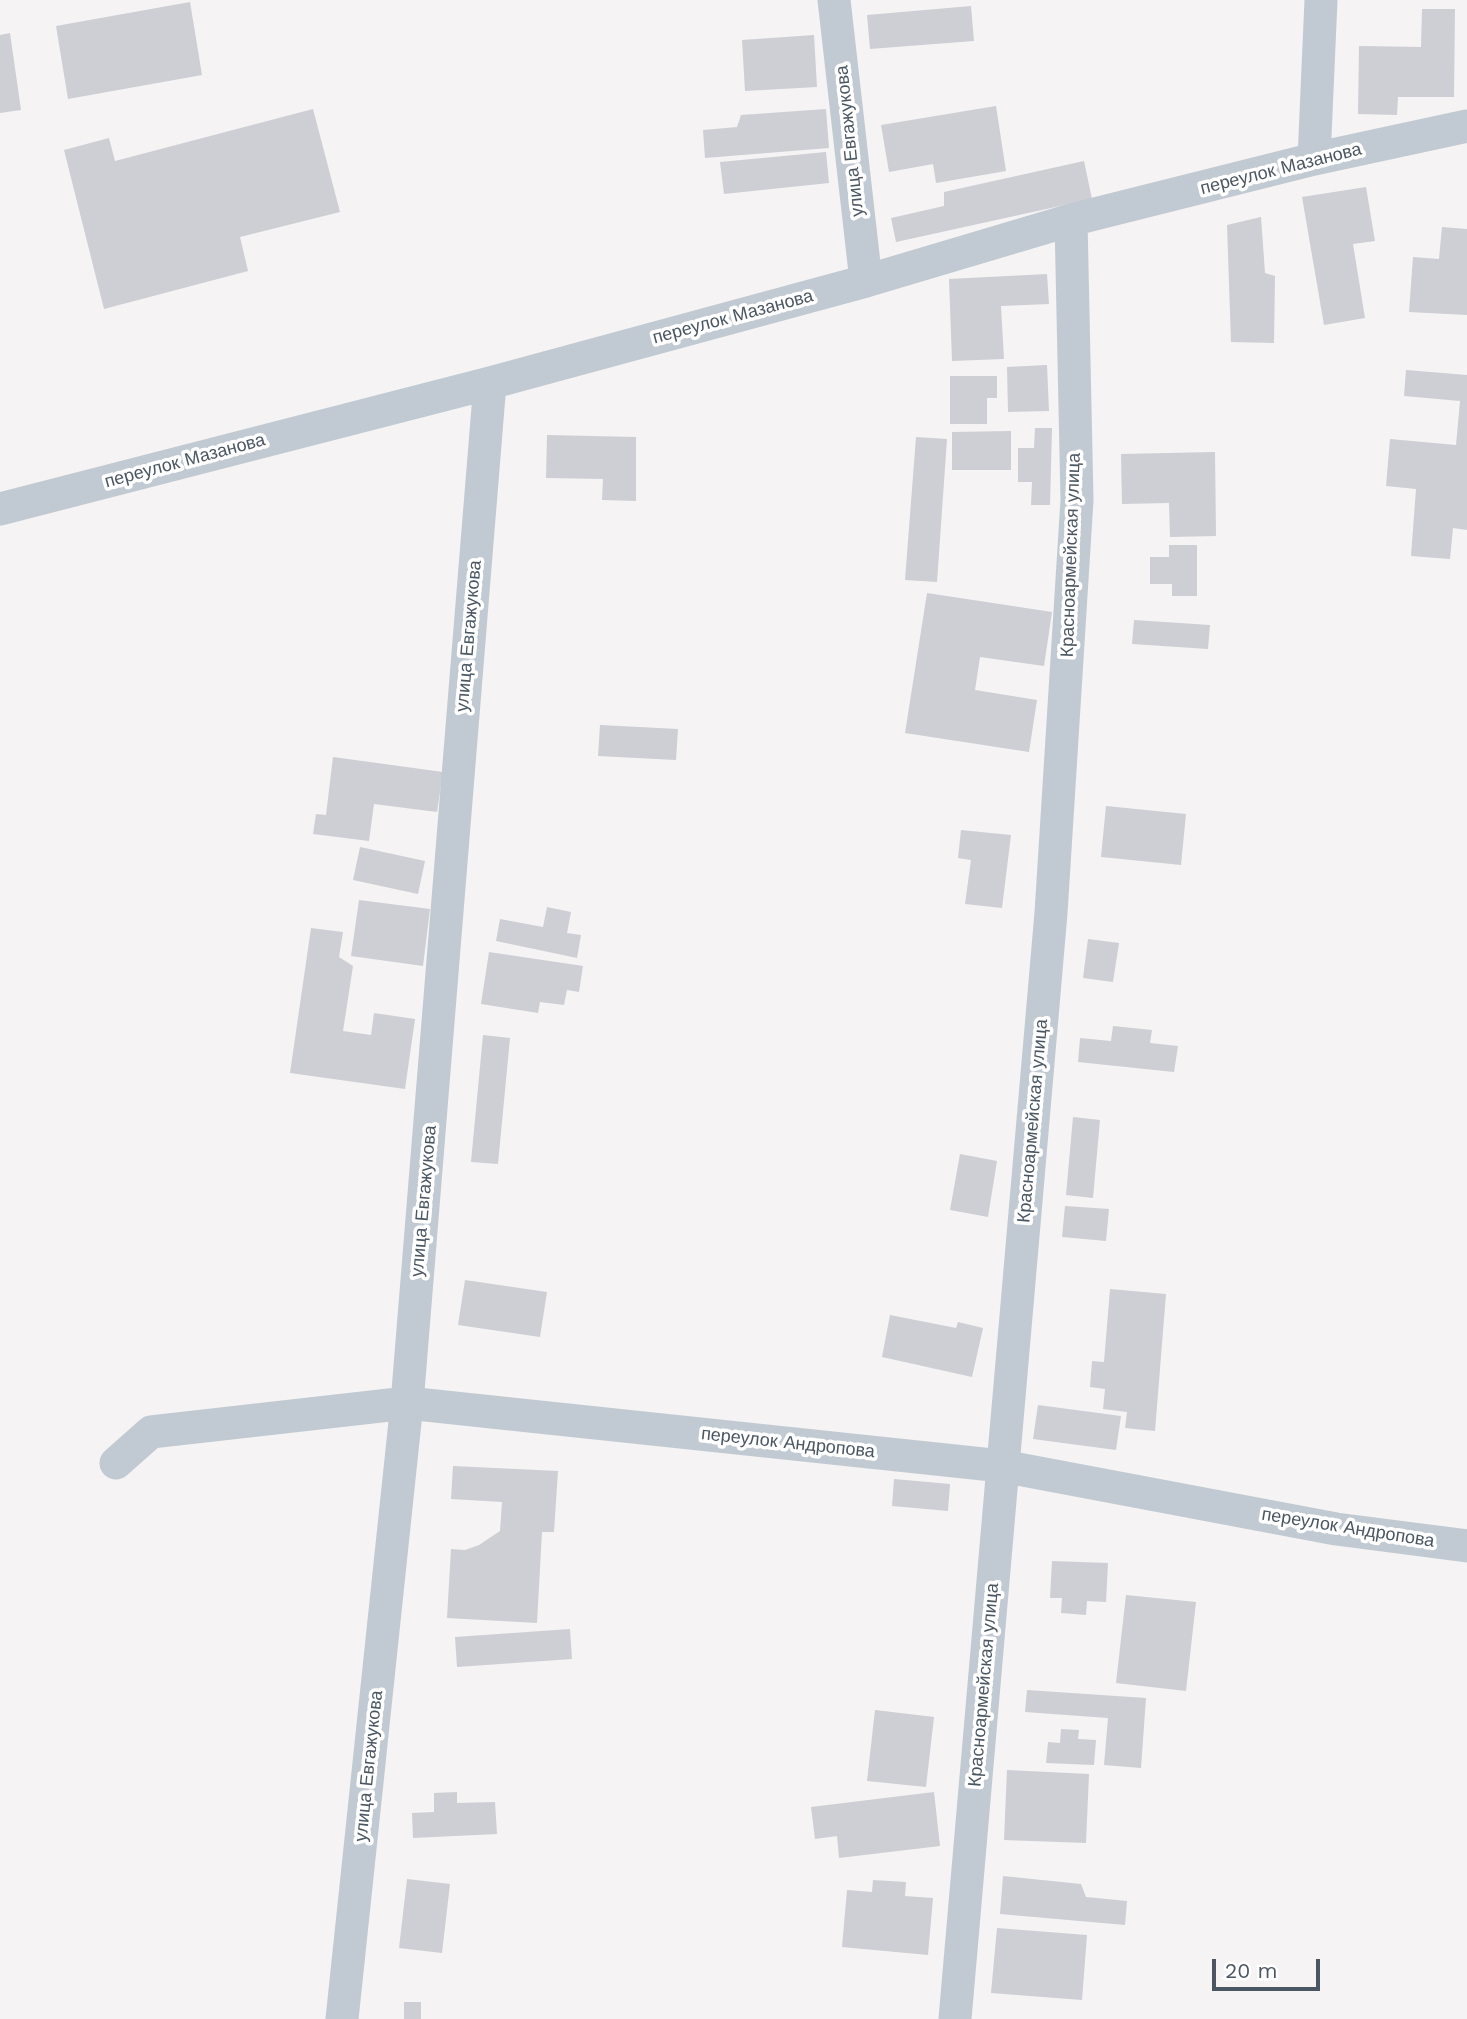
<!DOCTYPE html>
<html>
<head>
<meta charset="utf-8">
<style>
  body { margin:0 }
  #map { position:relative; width:1467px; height:2019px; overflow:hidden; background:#f5f3f3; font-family:"Work Sans",sans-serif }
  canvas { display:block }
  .scale { position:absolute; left:1212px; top:1959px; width:108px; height:32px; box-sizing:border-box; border:4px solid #4a5661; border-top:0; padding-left:9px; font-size:21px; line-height:24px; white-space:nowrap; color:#4a5661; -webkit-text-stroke:5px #fff; paint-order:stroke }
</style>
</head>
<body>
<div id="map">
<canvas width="1467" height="2019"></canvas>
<div class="scale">20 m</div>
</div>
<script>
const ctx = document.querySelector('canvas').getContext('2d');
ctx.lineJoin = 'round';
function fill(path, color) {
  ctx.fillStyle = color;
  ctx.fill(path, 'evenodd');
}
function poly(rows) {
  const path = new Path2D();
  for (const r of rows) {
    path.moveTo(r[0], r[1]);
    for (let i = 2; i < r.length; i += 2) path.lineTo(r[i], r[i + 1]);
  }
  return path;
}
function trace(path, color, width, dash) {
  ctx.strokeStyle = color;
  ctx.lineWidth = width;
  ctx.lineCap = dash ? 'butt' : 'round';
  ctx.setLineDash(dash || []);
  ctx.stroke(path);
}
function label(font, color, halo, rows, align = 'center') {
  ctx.font = font + ' "Work Sans",sans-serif';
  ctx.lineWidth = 7;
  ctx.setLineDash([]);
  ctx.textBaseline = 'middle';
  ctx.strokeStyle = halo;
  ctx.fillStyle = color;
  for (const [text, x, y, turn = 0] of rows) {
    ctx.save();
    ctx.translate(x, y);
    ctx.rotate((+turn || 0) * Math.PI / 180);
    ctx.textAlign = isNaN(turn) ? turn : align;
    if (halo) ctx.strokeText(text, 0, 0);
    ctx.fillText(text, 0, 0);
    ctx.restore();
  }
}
const building = poly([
  [190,2,202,75,68,99,56,26],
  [971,6,974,41,870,49,867,15],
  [1422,9,1455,9,1454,97,1398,97,1397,115,1358,114,1359,46,1421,47],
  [10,33,21,110,0,113,0,35],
  [814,35,817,87,745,91,742,40],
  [996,106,1006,171,936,183,933,164,889,172,881,125],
  [313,109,340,212,240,237,248,271,104,309,64,150,109,138,115,161],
  [826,109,829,148,705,158,703,130,737,127,741,115],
  [826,152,829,183,724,194,720,162],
  [1084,161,1092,199,896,242,891,218,944,206,944,192],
  [1366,187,1375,241,1353,244,1365,318,1324,325,1302,197],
  [1261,217,1265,273,1275,276,1274,343,1231,342,1227,225],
  [1442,227,1467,229,1467,315,1409,312,1413,257,1439,259],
  [1047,274,1049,304,1001,306,1004,359,952,361,949,279],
  [1047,365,1049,411,1008,412,1007,367],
  [1406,370,1467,375,1467,530,1453,528,1450,559,1411,556,1416,489,1386,486,1390,439,1456,445,1460,401,1404,396],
  [950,376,997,376,997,398,987,398,987,424,950,424],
  [1035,428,1052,428,1050,505,1031,505,1032,482,1018,482,1018,448,1034,448],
  [1011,431,1011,470,952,470,952,432],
  [547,435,636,437,636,501,602,500,603,479,546,478],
  [916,437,947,439,937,582,905,580],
  [1215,452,1216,536,1170,537,1169,503,1122,504,1121,454],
  [1169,545,1197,545,1197,596,1172,596,1172,584,1150,584,1150,557,1169,557],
  [927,593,1052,612,1044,666,980,657,975,690,1037,700,1029,752,905,733],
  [1134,620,1210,625,1208,649,1132,644],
  [600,725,678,729,676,760,598,756],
  [333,757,443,772,437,812,374,804,369,841,313,834,316,814,326,815],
  [1106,806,1186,814,1181,865,1101,857],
  [961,830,1011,835,1002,908,965,904,971,860,958,858],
  [360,847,425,861,418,894,353,880],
  [359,900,430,909,423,966,351,956],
  [547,907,571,912,567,933,581,935,577,958,496,941,500,919,543,927],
  [311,928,343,932,339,957,353,966,343,1031,371,1035,374,1013,415,1019,405,1089,290,1073],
  [1088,939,1119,943,1113,982,1083,978],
  [489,952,583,966,579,992,567,990,564,1005,540,1002,538,1013,481,1004],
  [1113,1026,1152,1030,1150,1043,1178,1046,1174,1072,1078,1062,1080,1038,1111,1041],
  [483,1035,510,1038,498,1164,471,1162],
  [1073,1117,1100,1120,1093,1198,1066,1195],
  [960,1154,997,1161,988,1217,950,1210],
  [1065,1206,1109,1209,1106,1241,1062,1237],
  [465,1280,547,1292,540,1337,458,1325],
  [1110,1289,1166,1294,1155,1431,1125,1428,1127,1412,1103,1409,1105,1389,1090,1387,1092,1361,1104,1362],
  [890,1315,956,1328,958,1322,983,1328,972,1377,882,1357],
  [1038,1405,1121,1416,1116,1450,1033,1439],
  [453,1466,558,1471,554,1532,542,1532,537,1623,447,1618,451,1549,465,1550,479,1545,500,1531,502,1502,451,1499],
  [894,1479,950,1484,948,1511,892,1506],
  [1052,1561,1108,1563,1106,1602,1087,1601,1086,1615,1061,1613,1062,1598,1050,1598],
  [1126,1595,1196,1602,1186,1691,1116,1683],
  [570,1629,572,1659,457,1667,455,1637],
  [1027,1690,1146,1698,1141,1768,1104,1765,1108,1718,1025,1712],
  [875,1710,934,1717,926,1787,867,1781],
  [1061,1729,1079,1730,1078,1739,1096,1740,1094,1765,1046,1763,1048,1742,1060,1743],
  [1007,1770,1089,1774,1086,1843,1004,1840],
  [457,1792,457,1803,495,1802,497,1834,413,1838,412,1813,434,1812,434,1793],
  [934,1792,940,1846,839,1858,837,1836,815,1839,811,1807],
  [1003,1876,1081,1884,1086,1897,1127,1901,1125,1925,1000,1914],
  [407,1879,450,1884,442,1953,399,1948],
  [873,1880,906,1882,905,1896,933,1898,928,1955,842,1947,847,1890,872,1892],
  [997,1928,1087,1935,1082,2000,991,1993],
  [404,2002,421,2002,421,2019,404,2019]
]);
const minor = poly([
  [834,0,866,281],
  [1314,159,1321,0],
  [0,509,490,383,866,281,1071,220,1314,159,1467,126],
  [116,1463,151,1432,407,1403,1002,1466,1336,1529,1467,1546],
  [342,2019,407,1403,490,383],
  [955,2019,1051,913,1077,500,1071,220]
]);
const streetNames = [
  ["улица Евгажукова",850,141,-96],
  ["переулок Мазанова",1281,169,-14],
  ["переулок Мазанова",733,317,-15],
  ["переулок Мазанова",185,461,-15],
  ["Красноармейская улица",1071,555,-88],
  ["улица Евгажукова",469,636,-85],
  ["Красноармейская улица",1033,1121,-85],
  ["улица Евгажукова",424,1201,-85],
  ["переулок Андропова",788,1443,6],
  ["переулок Андропова",1348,1528,9],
  ["Красноармейская улица",984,1685,-85],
  ["улица Евгажукова",369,1766,-84]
];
fill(building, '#cdcfd5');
trace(minor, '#c1cad2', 33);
label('18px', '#4a5661', '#fff', streetNames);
</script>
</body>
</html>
